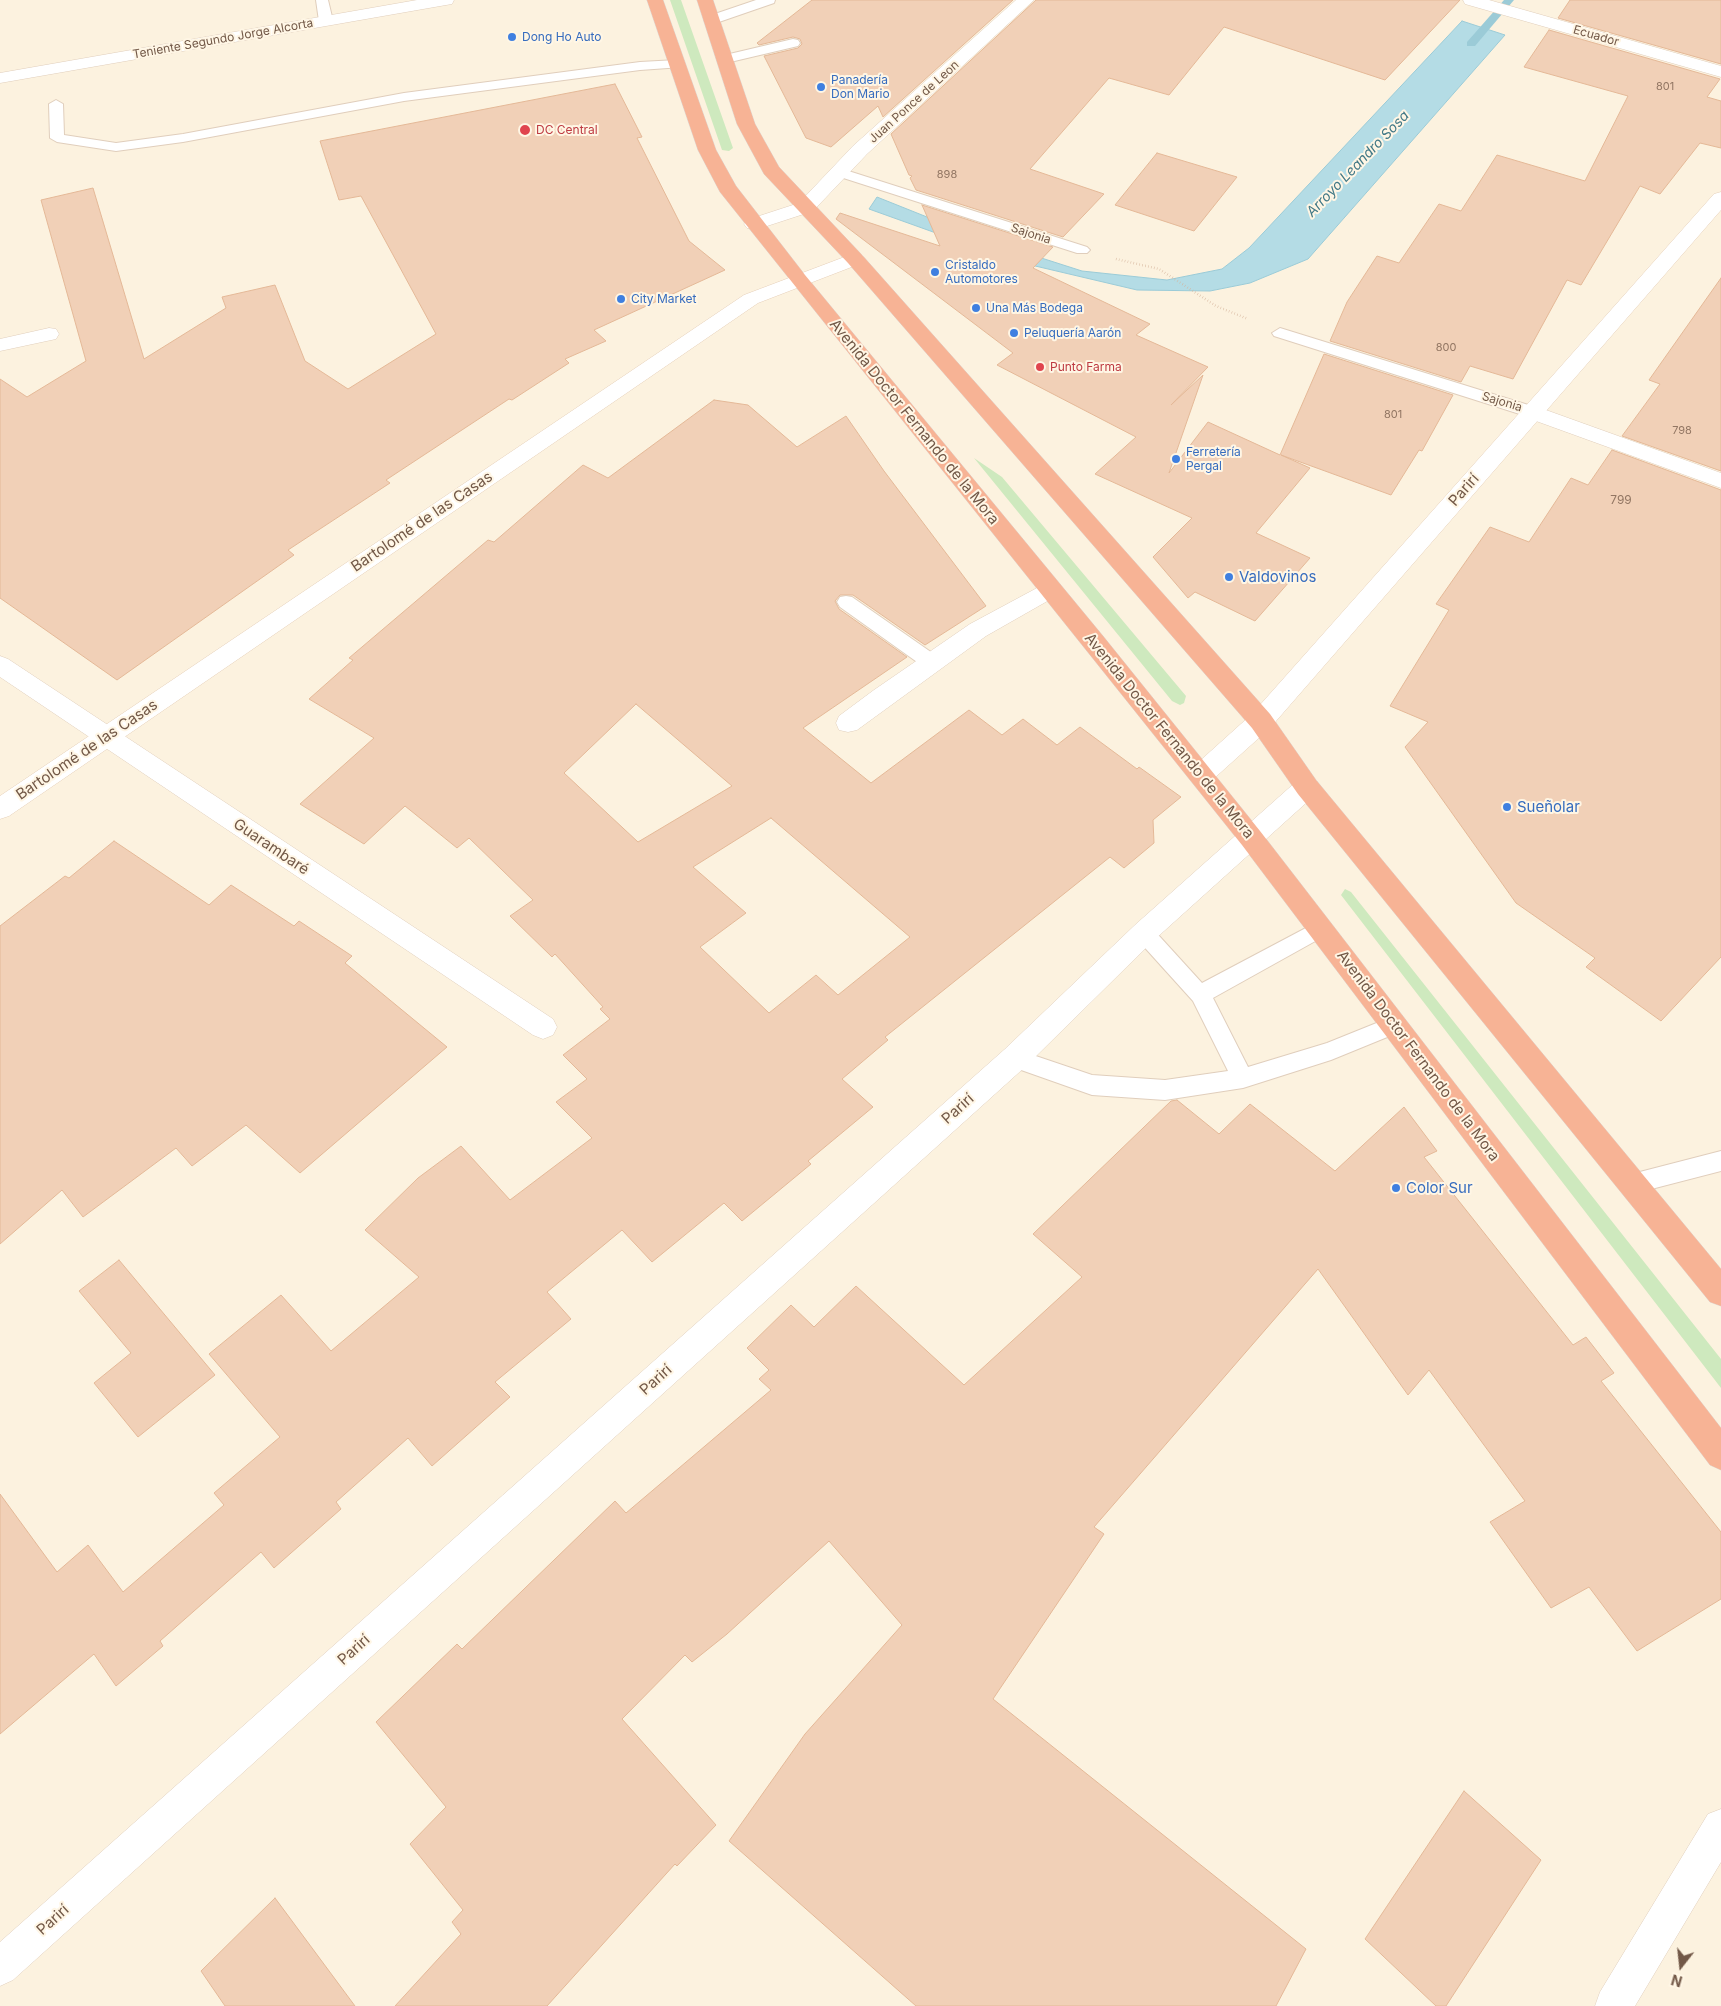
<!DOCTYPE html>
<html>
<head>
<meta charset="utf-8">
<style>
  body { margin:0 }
  #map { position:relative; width:1721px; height:2006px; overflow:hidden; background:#fcf2df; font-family:Inter,sans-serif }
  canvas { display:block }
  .north { position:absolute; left:1656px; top:1941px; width:50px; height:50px; -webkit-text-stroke:4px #fff6e5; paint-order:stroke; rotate:196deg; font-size:14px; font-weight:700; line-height:20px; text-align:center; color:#725847 }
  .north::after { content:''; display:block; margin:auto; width:18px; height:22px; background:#725847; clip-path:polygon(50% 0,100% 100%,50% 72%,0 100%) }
</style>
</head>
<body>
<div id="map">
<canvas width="1721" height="2006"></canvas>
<div class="north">N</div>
</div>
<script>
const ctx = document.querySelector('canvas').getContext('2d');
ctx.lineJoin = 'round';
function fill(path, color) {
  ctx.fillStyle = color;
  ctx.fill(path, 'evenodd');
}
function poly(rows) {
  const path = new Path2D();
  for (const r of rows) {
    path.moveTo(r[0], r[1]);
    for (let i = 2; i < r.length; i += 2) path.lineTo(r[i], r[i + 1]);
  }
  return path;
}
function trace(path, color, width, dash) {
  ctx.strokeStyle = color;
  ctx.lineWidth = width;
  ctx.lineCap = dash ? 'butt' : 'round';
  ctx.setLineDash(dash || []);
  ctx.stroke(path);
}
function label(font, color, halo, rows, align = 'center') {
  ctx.font = font + ' Inter,sans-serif';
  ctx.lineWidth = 4;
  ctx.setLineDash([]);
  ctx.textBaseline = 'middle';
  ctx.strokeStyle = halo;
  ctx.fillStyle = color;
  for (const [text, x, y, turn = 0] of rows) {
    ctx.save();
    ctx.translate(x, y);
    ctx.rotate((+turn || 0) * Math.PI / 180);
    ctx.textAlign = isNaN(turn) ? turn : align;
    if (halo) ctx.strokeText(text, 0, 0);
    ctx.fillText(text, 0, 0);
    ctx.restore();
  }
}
const green = poly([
  [670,0,681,0,733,148,729,151,722,150],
  [974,458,1002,477,1186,696,1184,703,1180,705,1172,701],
  [1345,889,1351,892,1721,1359,1721,1388,1341,895]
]);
const water = poly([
  [1462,21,1505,35,1308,259,1250,283,1210,291,1137,290,1014,261,869,209,877,197,982,239,1082,271,1167,280,1222,269,1249,248,1462,21]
]);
const stream = poly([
  [1504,0,1514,0,1475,46,1467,46,1467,42,1504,0]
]);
const building = poly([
  [812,0,1013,0,883,117,878,106,831,147,806,138,764,56,798,48,802,44,800,39,793,37,759,45,757,43,812,0],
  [1036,0,1460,0,1385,80,1224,27,1169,95,1109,78,1030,169,1104,194,1063,237,916,190,910,178,912,176,909,175,891,134,1036,0],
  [1570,0,1721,0,1721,64,1558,18,1570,0],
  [1549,30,1720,79,1707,97,1721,101,1721,148,1700,143,1660,194,1640,186,1581,285,1567,280,1513,379,1470,366,1461,382,1330,341,1347,302,1377,256,1399,263,1439,204,1461,211,1497,155,1585,181,1628,96,1524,67,1549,30],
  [615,84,642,137,637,138,689,241,725,270,594,330,606,341,565,359,569,363,512,400,509,399,386,480,390,483,288,550,294,555,117,680,0,598,0,379,27,397,86,361,41,200,93,188,144,359,226,308,222,297,275,285,305,361,348,389,436,334,361,196,339,200,320,141,615,84],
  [1157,153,1237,177,1194,231,1115,205,1157,153],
  [922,205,1053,247,1033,268,1150,324,1136,335,1208,367,1171,405,1203,375,1169,473,1208,422,1280,455,1324,354,1453,395,1422,451,1419,450,1391,495,1281,455,1310,468,1256,533,1310,558,1255,621,1195,592,1188,598,1153,557,1192,518,1095,474,1136,437,997,365,1013,353,836,219,840,213,940,246,922,205],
  [1721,278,1721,471,1622,436,1660,384,1649,380,1721,278],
  [714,400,748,405,797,447,846,416,884,471,986,606,925,645,853,595,840,595,835,601,839,609,907,657,803,728,871,783,969,710,1002,735,1023,719,1057,745,1080,727,1137,769,1139,767,1181,797,1153,820,1154,843,1124,868,1110,857,885,1037,888,1040,842,1079,873,1107,808,1161,811,1164,742,1221,724,1203,652,1262,622,1230,547,1292,571,1319,495,1382,510,1397,432,1466,408,1438,336,1502,341,1509,274,1568,261,1552,160,1641,163,1646,116,1686,94,1654,0,1734,0,1494,57,1572,88,1545,123,1592,224,1505,214,1493,280,1437,209,1354,281,1295,331,1351,419,1277,365,1230,418,1178,461,1146,510,1200,592,1138,556,1102,587,1079,563,1055,610,1019,600,1009,603,1007,555,954,552,957,510,916,533,900,469,838,457,848,405,806,364,844,300,804,374,738,309,699,353,660,349,658,488,540,494,542,583,465,608,478,714,400],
  [636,704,732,786,638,842,564,773,636,704],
  [771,818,910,937,838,995,816,975,769,1013,700,947,746,913,693,867,771,818],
  [1612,450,1721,490,1721,957,1661,1021,1586,967,1595,958,1516,903,1405,747,1428,722,1390,706,1449,610,1436,604,1490,527,1529,542,1571,478,1588,485,1612,450],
  [114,841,209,905,231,885,294,926,299,921,352,956,345,963,447,1047,300,1173,246,1125,192,1166,176,1148,83,1217,62,1190,0,1244,0,926,65,876,69,878,114,841],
  [1177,1100,1219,1134,1250,1104,1335,1171,1404,1107,1437,1151,1424,1157,1573,1345,1586,1337,1614,1373,1601,1381,1721,1532,1721,1599,1637,1651,1589,1587,1551,1608,1490,1522,1525,1501,1429,1370,1408,1395,1318,1269,1094,1527,1104,1534,993,1699,1306,1949,1276,2006,916,2006,729,1841,805,1734,902,1625,829,1541,727,1634,692,1662,685,1655,622,1719,716,1825,677,1866,675,1864,547,2006,395,2006,461,1934,452,1922,463,1910,410,1844,446,1807,376,1722,457,1644,462,1649,615,1501,626,1513,771,1390,759,1379,769,1370,747,1348,791,1305,814,1327,856,1286,964,1385,1082,1277,1033,1234,1171,1101,1177,1100],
  [119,1260,215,1375,138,1437,94,1383,131,1353,79,1291,119,1260],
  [1464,1791,1541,1860,1446,2006,1436,2006,1365,1939,1464,1791],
  [275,1898,355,2006,225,2006,201,1971,275,1898]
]);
const path = poly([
  [1116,259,1159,269,1216,306,1248,319]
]);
const lane = poly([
  [316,0,328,0,333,21,331,24,321,24,319,21,316,0],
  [756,0,775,0,774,3,716,23,706,23,704,20,706,17,756,0],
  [793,39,798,40,800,43,798,46,726,63,719,59,721,56,793,39],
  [677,60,682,61,684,64,682,67,640,70,404,101,183,142,116,151,57,142,50,138,49,104,56,100,63,104,64,135,116,143,183,134,404,93,640,62,677,60],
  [839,168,1087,247,1090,250,1087,253,1077,253,834,175,832,172,839,168],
  [1280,328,1538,408,1540,412,1538,416,1532,417,1526,416,1274,336,1272,333,1280,328],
  [846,596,852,597,938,657,940,662,938,667,931,669,924,667,840,607,837,602,840,597,846,596],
  [1321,920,1328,922,1331,928,1328,934,1213,998,1248,1067,1327,1043,1394,1016,1402,1019,1405,1025,1402,1031,1331,1060,1243,1088,1165,1100,1092,1095,1007,1065,1004,1058,1007,1051,1015,1049,1092,1075,1165,1080,1228,1071,1193,1001,1137,939,1134,933,1137,927,1144,924,1151,927,1202,983,1321,920],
  [1721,1151,1721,1171,1632,1194,1624,1191,1621,1184,1624,1177,1632,1174,1721,1151]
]);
const street = poly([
  [417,0,454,0,452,4,446,5,0,83,0,73,417,0],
  [1016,0,1034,0,867,154,813,211,761,228,747,228,744,224,747,220,799,203,853,146,1016,0],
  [1463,0,1489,0,1721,66,1721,77,1465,4,1463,0],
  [49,328,56,329,59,334,56,339,0,351,0,339,49,328],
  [1532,405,1721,473,1721,488,1525,417,1521,412,1525,407,1532,405],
  [1050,581,1058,583,1062,589,1058,595,986,636,857,730,848,732,839,730,836,723,839,716,874,690,970,624,1050,581],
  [0,656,8,659,553,1019,557,1027,553,1035,543,1039,533,1035,0,677,0,656],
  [1307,777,1316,780,1320,787,1316,794,1153,941,1025,1067,13,1980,0,1986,0,1942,1005,1049,1135,925,1298,780,1307,777],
  [1721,1809,1721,1862,1635,2006,1595,2006,1600,1992,1708,1814,1721,1809]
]);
const secondary = poly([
  [1721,192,1721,210,1270,728,1210,782,1201,785,1192,782,1188,775,1192,768,1252,714,1714,194,1721,192],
  [855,253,862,255,865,259,862,263,758,303,9,816,0,819,0,796,744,295,855,253]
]);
const highway = poly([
  [647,0,663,0,716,150,736,186,805,275,1103,636,1260,831,1721,1428,1721,1470,1710,1465,1242,845,720,192,698,150,647,0],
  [697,0,713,0,755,124,779,167,862,255,1270,714,1316,780,1721,1269,1721,1306,1710,1302,1298,794,1252,728,848,263,764,174,737,124,697,0]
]);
const markers = [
  [512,37,5,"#3f7fe0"],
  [821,87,5,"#3f7fe0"],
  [525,130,6,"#e0444e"],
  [935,272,5,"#3f7fe0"],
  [621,299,5,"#3f7fe0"],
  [976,308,5,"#3f7fe0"],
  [1014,333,5,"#3f7fe0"],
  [1040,367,5,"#e0444e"],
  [1176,459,5,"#3f7fe0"],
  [1229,577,5,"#3f7fe0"],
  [1507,807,5,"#3f7fe0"],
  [1396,1188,5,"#3f7fe0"]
];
const farNumbernames = [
  ["801",1665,87],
  ["898",947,175],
  ["800",1446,348],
  ["801",1393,415],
  ["798",1682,431]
];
const farStreetnames = [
  ["Ecuador",1596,36,16],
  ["Teniente Segundo Jorge Alcorta",223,39,-10],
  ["Juan Ponce de Leon",914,102,-42],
  ["Sajonia",1031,234,18],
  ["Sajonia",1502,402,17]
];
const farShopnames = [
  ["Dong Ho Auto",522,37],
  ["Panadería",831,80],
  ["Don Mario",831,94],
  ["Cristaldo",945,265],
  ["Automotores",945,279],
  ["City Market",631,299],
  ["Una Más Bodega",986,308],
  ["Peluquería Aarón",1024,333],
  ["Ferretería",1186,452],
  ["Pergal",1186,466]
];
const farHealthnames = [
  ["DC Central",536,130],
  ["Punto Farma",1050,367]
];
const numberNames = [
  ["799",1621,500]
];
const farWaternames = [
  ["Arroyo Leandro Sosa",1358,164,-46]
];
const streetNames = [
  ["Avenida Doctor Fernando de la Mora",914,422,51],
  ["Parirí",1464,490,-49],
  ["Bartolomé de las Casas",422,522,-34],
  ["Avenida Doctor Fernando de la Mora",1169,736,51],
  ["Bartolomé de las Casas",87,750,-34],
  ["Guarambaré",271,847,34],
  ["Avenida Doctor Fernando de la Mora",1418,1056,53],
  ["Parirí",958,1109,-42],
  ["Parirí",656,1380,-42],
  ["Parirí",354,1650,-42],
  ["Parirí",53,1920,-42]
];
const shopNames = [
  ["Valdovinos",1239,577],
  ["Sueñolar",1517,807],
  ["Color Sur",1406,1188]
];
fill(green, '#cee9be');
fill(water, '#b4dce5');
trace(water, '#9bcbd7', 1);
fill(stream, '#9bcbd7');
fill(building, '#f1d0b7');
trace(building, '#e4b897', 1);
trace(lane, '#e0cebc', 2);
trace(street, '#e0cebc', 1);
trace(secondary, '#e5cfb9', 1);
trace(highway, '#ddd7d3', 1);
trace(path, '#d5b49b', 2.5, [0.5, 2.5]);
fill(lane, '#fff');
fill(street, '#fff');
fill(secondary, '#fff');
fill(highway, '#f7b395');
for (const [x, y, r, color] of markers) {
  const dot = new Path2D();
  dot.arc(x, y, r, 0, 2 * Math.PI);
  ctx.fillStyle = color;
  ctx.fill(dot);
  trace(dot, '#fff6e5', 2);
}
label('11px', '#927663', null, farNumbernames);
label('12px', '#725847', '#fff6e5', farStreetnames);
label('12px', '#366cbe', '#fff6e5', farShopnames, 'left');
label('12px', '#be3a42', '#fff6e5', farHealthnames, 'left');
label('12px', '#927663', null, numberNames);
label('italic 14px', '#417886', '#fff6e5', farWaternames);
label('15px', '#725847', '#fff6e5', streetNames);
label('15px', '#366cbe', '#fff6e5', shopNames, 'left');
</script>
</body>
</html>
